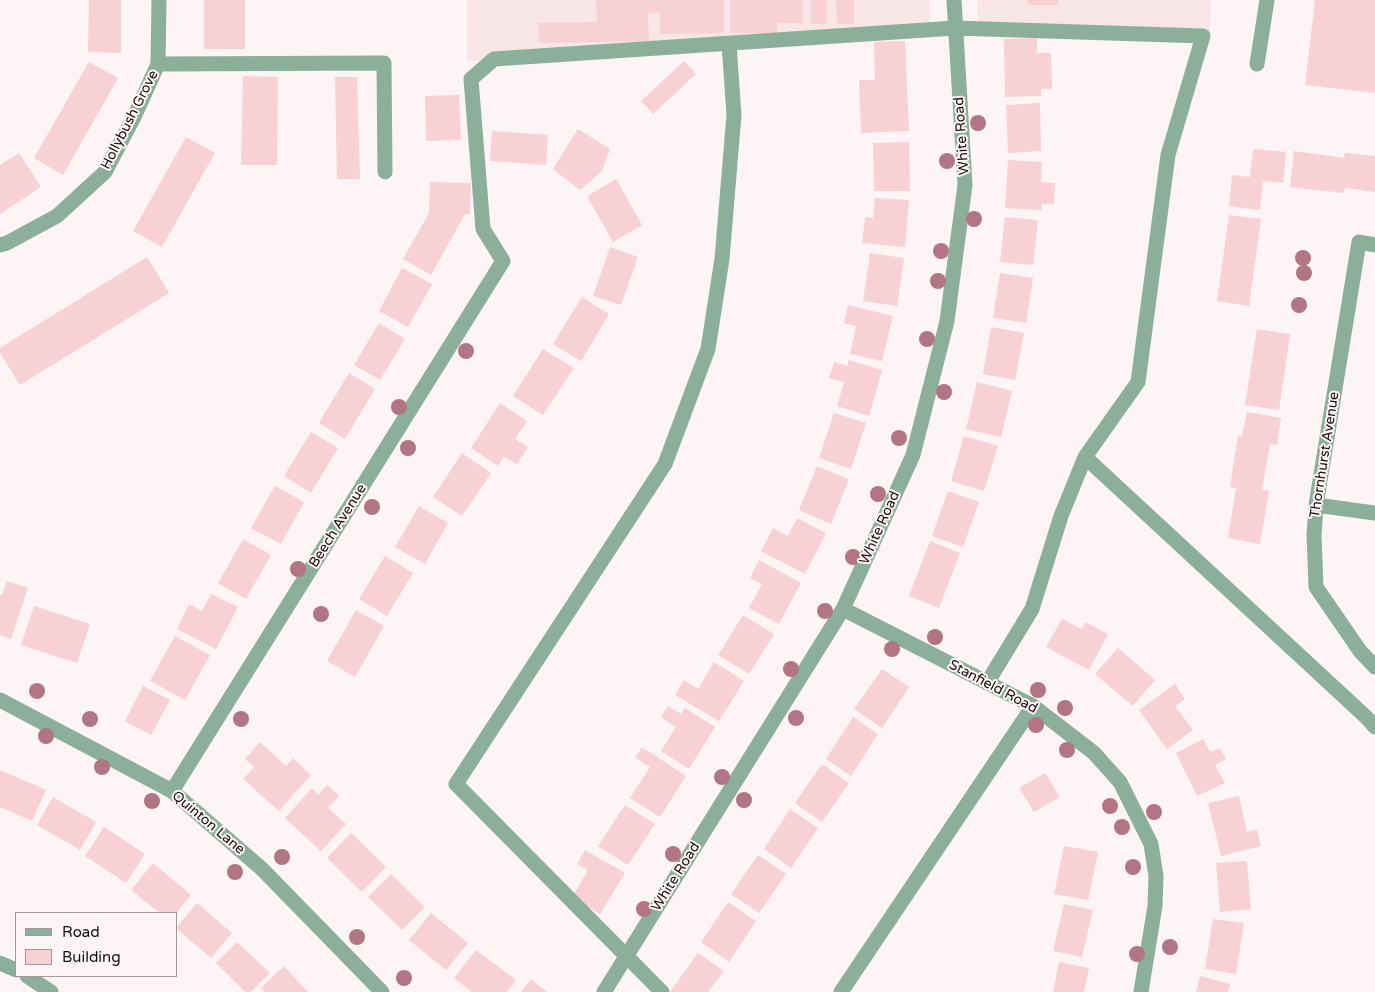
<!DOCTYPE html>
<html>
<head>
<meta charset="utf-8">
<style>
  body { margin:0 }
  #map { position:relative; width:1375px; height:992px; overflow:hidden; background:#fcf4f5; font-family:"Varela Round",sans-serif }
  canvas { display:block }
  .legend { position:absolute; left:15px; top:912px; width:162px; height:65px; box-sizing:border-box; background:#fcf4f5; border:1px solid #a29899; margin:0; padding:6px 9px; list-style:none; font-size:15px; color:#1a0d0e }
  .legend li { display:flex; align-items:center; gap:10px; height:25px }
  .legend b { width:25px; border:1px solid #a29899 }
</style>
</head>
<body>
<div id="map">
<canvas width="1375" height="992"></canvas>
<ul class="legend">
<li><b style="height:6px;background:#8caf9b"></b>Road</li>
<li><b style="height:14px;background:#f7d1d3"></b>Building</li>
</ul>
</div>
<script>
const ctx = document.querySelector('canvas').getContext('2d');
ctx.lineJoin = 'round';
function fill(path, color) {
  ctx.fillStyle = color;
  ctx.fill(path, 'evenodd');
}
function poly(rows) {
  const path = new Path2D();
  for (const r of rows) {
    path.moveTo(r[0], r[1]);
    for (let i = 2; i < r.length; i += 2) path.lineTo(r[i], r[i + 1]);
  }
  return path;
}
function trace(path, color, width, dash) {
  ctx.strokeStyle = color;
  ctx.lineWidth = width;
  ctx.lineCap = dash ? 'butt' : 'round';
  ctx.setLineDash(dash || []);
  ctx.stroke(path);
}
function label(font, color, halo, rows, align = 'center') {
  ctx.font = font + ' "Varela Round",sans-serif';
  ctx.lineWidth = 4;
  ctx.setLineDash([]);
  ctx.textBaseline = 'middle';
  ctx.strokeStyle = halo;
  ctx.fillStyle = color;
  for (const [text, x, y, turn = 0] of rows) {
    ctx.save();
    ctx.translate(x, y);
    ctx.rotate((+turn || 0) * Math.PI / 180);
    ctx.textAlign = isNaN(turn) ? turn : align;
    if (halo) ctx.strokeText(text, 0, 0);
    ctx.fillText(text, 0, 0);
    ctx.restore();
  }
}
const built = poly([
  [467,0,929,0,931,37,467,61],
  [977,0,1211,0,1209,39,978,36]
]);
const building = poly([
  [89,0,121,0,121,53,88,52],
  [204,0,245,0,245,49,204,49],
  [596,0,724,0,724,33,660,34,660,12,648,13,649,41,539,43,538,23,597,22],
  [730,0,803,0,803,23,777,23,777,33,730,33],
  [811,0,827,0,827,24,811,24],
  [836,0,854,0,854,24,837,24],
  [1028,0,1058,0,1058,5,1028,5],
  [1315,0,1375,0,1375,93,1305,85],
  [1037,38,1037,53,1051,53,1052,89,1041,89,1041,96,1005,97,1004,39],
  [905,41,909,131,861,133,859,80,875,80,874,42],
  [684,61,696,74,653,114,641,101],
  [89,62,118,78,63,175,34,158],
  [243,76,278,77,277,165,241,165],
  [335,77,357,77,360,179,337,179],
  [459,95,461,140,426,141,425,96],
  [1040,103,1041,151,1008,153,1006,105],
  [578,129,610,149,602,171,580,190,553,169],
  [492,131,548,135,546,165,490,161],
  [186,137,215,153,162,247,133,231],
  [909,142,910,191,874,191,873,143],
  [1253,149,1286,152,1283,183,1263,181,1260,210,1229,206,1232,175,1250,177],
  [1294,151,1344,158,1345,153,1375,156,1375,192,1345,188,1344,193,1290,187],
  [19,153,41,187,0,214,0,165],
  [1008,160,1042,162,1041,182,1055,183,1054,204,1042,204,1041,210,1005,208],
  [616,179,642,225,613,242,587,196],
  [430,182,471,183,470,214,465,214,431,275,403,259,429,213],
  [875,198,909,200,905,247,862,243,865,217,873,218],
  [1229,215,1261,219,1249,306,1217,301],
  [1005,217,1038,220,1033,265,1000,262],
  [610,247,638,257,621,305,593,296],
  [870,253,904,258,897,306,863,301],
  [147,257,169,293,20,385,0,353,0,348],
  [402,268,432,284,408,327,379,311],
  [1000,273,1033,278,1026,323,993,318],
  [582,297,609,314,581,361,553,344],
  [848,305,893,316,882,361,850,354,856,326,844,323],
  [379,323,405,339,380,380,354,365],
  [991,327,1024,333,1015,380,983,374],
  [1257,329,1290,334,1279,410,1245,405],
  [543,349,574,368,543,415,513,396],
  [849,360,882,370,869,416,837,406,844,382,829,378,834,362,847,366],
  [349,373,375,389,345,439,319,423],
  [977,382,1012,391,1001,437,966,429],
  [500,403,527,421,515,439,528,447,517,464,504,457,498,466,471,448],
  [1247,412,1281,418,1277,445,1270,444,1262,490,1269,491,1260,544,1228,538,1236,488,1230,487,1238,436,1242,437],
  [834,413,866,423,851,469,819,458],
  [311,432,338,448,311,493,284,476],
  [964,436,998,446,984,491,951,481],
  [462,453,491,473,462,516,433,497],
  [817,466,849,479,831,524,799,510],
  [275,486,304,502,281,544,251,528],
  [948,491,979,502,963,547,932,536],
  [419,506,448,523,425,564,395,547],
  [797,518,826,533,805,574,761,551,773,528,788,536],
  [243,539,271,555,246,599,218,583],
  [930,541,960,553,939,608,909,596],
  [385,556,413,573,387,616,359,599],
  [759,560,801,583,779,624,749,608,762,584,750,578],
  [7,581,28,588,11,639,0,635,0,595,2,595],
  [211,594,238,607,216,649,177,629,189,604,202,611],
  [34,606,90,624,77,663,21,645],
  [356,610,384,626,355,677,327,661],
  [743,615,774,634,749,674,718,655],
  [1062,619,1082,629,1085,622,1108,634,1089,670,1046,647],
  [175,636,210,655,185,700,150,681],
  [1118,648,1155,680,1133,706,1095,674],
  [714,662,744,681,719,721,675,695,684,680,698,689],
  [882,669,909,687,882,728,854,709],
  [1175,684,1185,699,1175,706,1193,730,1167,749,1139,710],
  [143,686,170,700,151,735,125,721],
  [668,706,681,714,685,708,715,727,689,769,661,751,676,727,661,717],
  [853,717,878,734,851,776,826,759],
  [1203,739,1210,752,1220,748,1226,759,1215,765,1225,783,1197,796,1176,753],
  [260,742,286,766,293,758,311,775,279,811,243,779,254,767,245,759],
  [642,747,686,776,660,817,630,798,650,767,635,758],
  [822,764,849,783,822,822,795,803],
  [0,770,46,790,32,821,0,807],
  [1045,773,1060,797,1034,812,1019,788],
  [327,785,339,796,328,808,346,824,321,851,285,818,312,788,318,795],
  [1239,796,1247,832,1257,829,1261,846,1221,856,1208,803],
  [53,797,96,822,80,850,37,825],
  [625,805,655,824,628,865,598,846],
  [790,809,818,828,791,868,764,849],
  [104,827,145,854,126,883,85,856],
  [351,833,386,867,362,892,327,858],
  [1064,846,1098,852,1088,900,1054,894],
  [585,850,625,873,600,914,572,897,588,870,577,864],
  [758,855,786,874,759,913,731,894],
  [1247,861,1251,909,1220,912,1216,863],
  [153,863,191,895,176,913,160,913,131,890],
  [391,874,425,907,402,930,368,897],
  [728,902,756,921,729,962,701,942],
  [197,903,232,933,211,958,176,928],
  [1064,904,1093,910,1082,957,1053,951],
  [431,913,468,943,446,970,409,940],
  [1213,919,1244,923,1236,974,1205,969],
  [237,942,270,973,251,992,245,992,216,963],
  [476,950,516,980,507,992,472,992,454,978],
  [698,953,724,971,708,992,670,992],
  [1059,962,1089,968,1084,992,1053,992],
  [284,966,308,992,265,992,261,988],
  [1200,976,1230,984,1228,992,1196,992],
  [531,979,547,992,521,992]
]);
const minor = poly([
  [158,64,384,63,385,172],
  [1257,64,1267,0],
  [0,245,7,243,57,216,105,172,135,115,158,64,159,0],
  [1375,245,1359,242,1316,505,1314,536,1316,587,1360,651,1375,667],
  [1085,457,1366,717,1375,727],
  [1316,505,1375,513],
  [843,609,1033,706,1094,753,1120,782,1151,844,1156,876,1155,906,1141,992],
  [0,700,172,791,262,869,382,992],
  [172,791,503,261,483,229,471,79,494,59,955,28,1203,36,1168,155,1138,382,1085,457,1061,516,1032,609,987,683],
  [0,963,16,970],
  [27,976,51,992],
  [604,992,843,609,913,455,947,321,965,185,954,0],
  [662,992,456,784,665,464,708,349,722,259,734,115,729,44],
  [841,992,1033,706]
]);
const trees = [
  [978,123],
  [947,161],
  [974,219],
  [941,251],
  [1303,258],
  [1304,273],
  [938,281],
  [1299,305],
  [927,339],
  [466,351],
  [944,392],
  [399,407],
  [899,438],
  [408,448],
  [878,494],
  [372,507],
  [853,557],
  [298,569],
  [825,611],
  [321,614],
  [935,637],
  [892,649],
  [791,669],
  [1038,690],
  [37,691],
  [1065,708],
  [796,718],
  [90,719],
  [241,719],
  [1036,725],
  [46,736],
  [1067,750],
  [102,767],
  [722,777],
  [744,800],
  [152,801],
  [1110,806],
  [1154,812],
  [1122,827],
  [673,854],
  [282,857],
  [1133,867],
  [235,872],
  [644,909],
  [357,937],
  [1170,947],
  [1137,954],
  [404,978]
];
const streetNames = [
  ["Hollybush Grove",130,120,-63],
  ["White Road",962,136,-94],
  ["Thornhurst Avenue",1325,455,-81],
  ["Beech Avenue",338,526,-58],
  ["White Road",880,528,-66],
  ["Stanfield Road",993,687,28],
  ["Quinton Lane",208,823,40],
  ["White Road",676,877,-58]
];
fill(built, '#f8e6e7');
fill(building, '#f7d1d3');
trace(minor, '#8caf9b', 15);
ctx.fillStyle = '#b27585';
for (const [x, y] of trees) {
  ctx.beginPath();
  ctx.arc(x, y, 8, 0, 2 * Math.PI);
  ctx.fill();
}
label('14px', '#1a0d0e', '#fcf4f5', streetNames);
</script>
</body>
</html>
